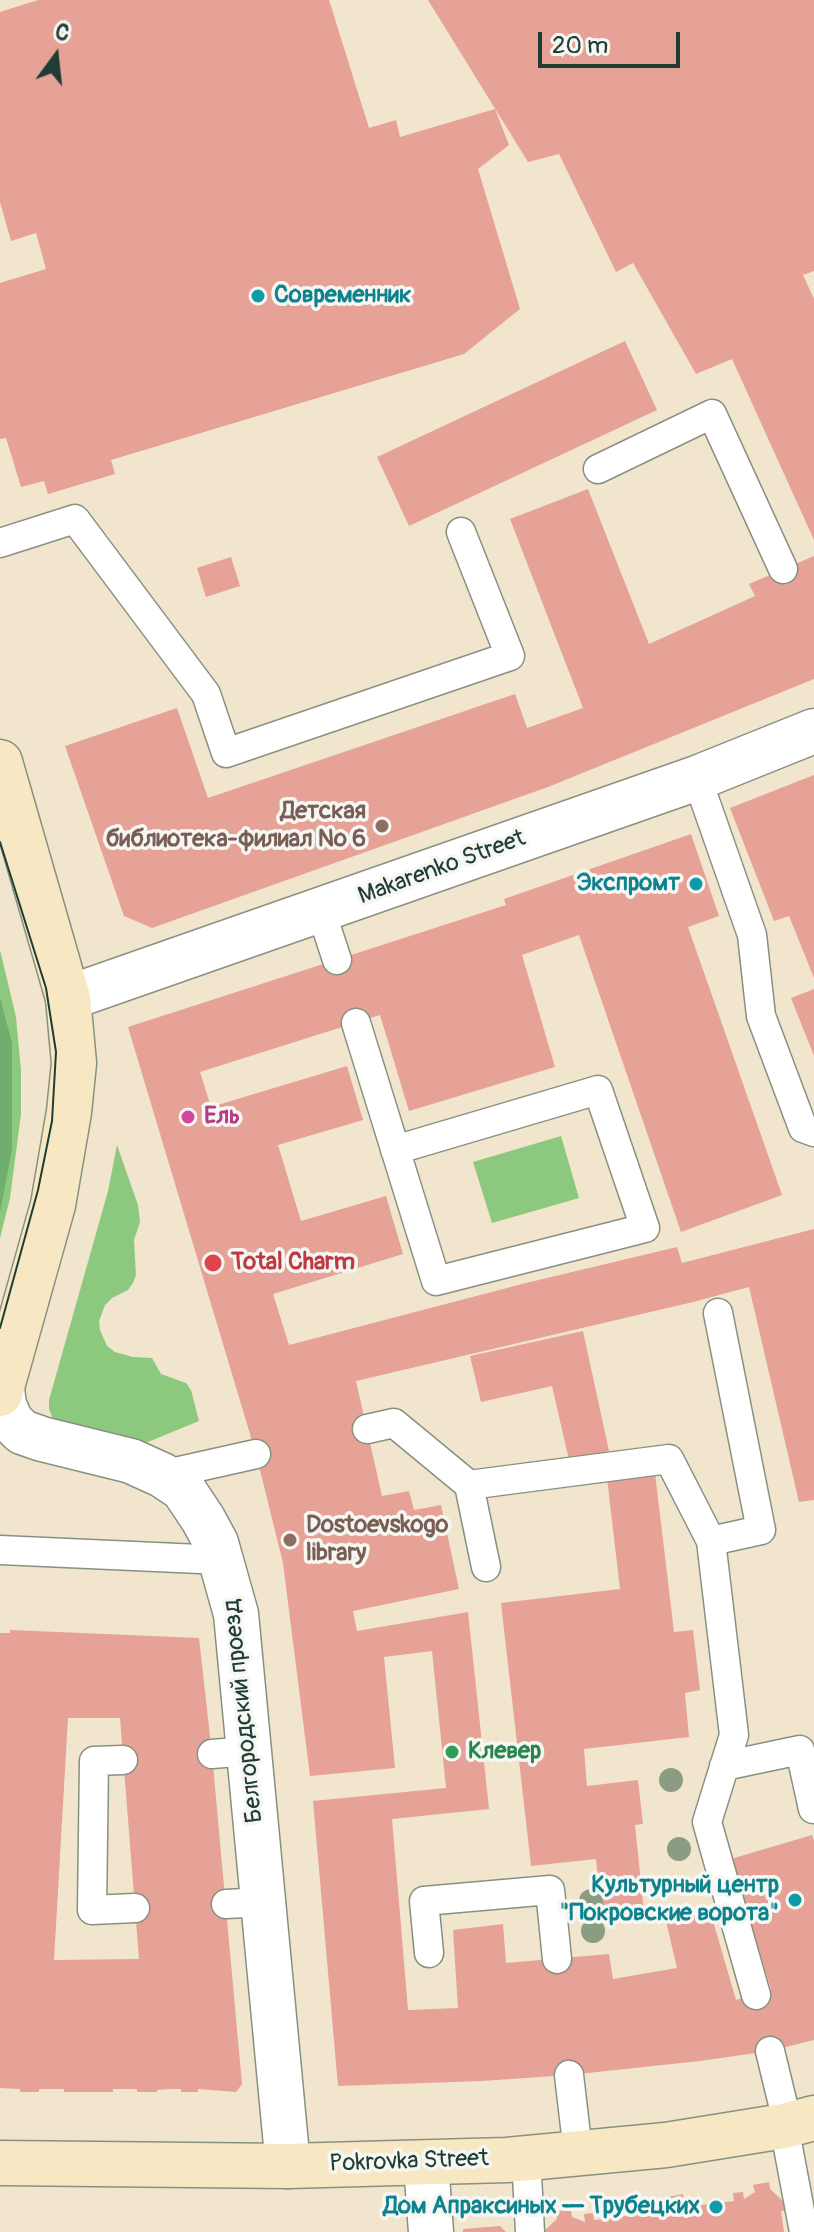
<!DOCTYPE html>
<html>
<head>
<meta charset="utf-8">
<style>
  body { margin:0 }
  #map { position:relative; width:814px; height:2232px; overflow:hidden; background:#f1e5cd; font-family:Pangolin,sans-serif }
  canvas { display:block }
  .north { position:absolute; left:16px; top:16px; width:80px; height:80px; -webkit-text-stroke:6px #f6f6f2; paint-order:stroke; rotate:15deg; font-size:22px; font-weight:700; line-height:32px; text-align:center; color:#1f3d34 }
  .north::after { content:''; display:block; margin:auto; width:28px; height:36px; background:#1f3d34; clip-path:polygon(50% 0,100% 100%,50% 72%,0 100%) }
  .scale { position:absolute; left:538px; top:32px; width:142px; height:36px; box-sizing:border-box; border:4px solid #1f3d34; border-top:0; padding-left:10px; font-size:24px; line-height:28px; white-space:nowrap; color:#1f3d34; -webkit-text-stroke:6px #f6f6f2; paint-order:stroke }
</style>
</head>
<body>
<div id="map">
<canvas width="814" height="2232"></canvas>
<div class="north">С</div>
<div class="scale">20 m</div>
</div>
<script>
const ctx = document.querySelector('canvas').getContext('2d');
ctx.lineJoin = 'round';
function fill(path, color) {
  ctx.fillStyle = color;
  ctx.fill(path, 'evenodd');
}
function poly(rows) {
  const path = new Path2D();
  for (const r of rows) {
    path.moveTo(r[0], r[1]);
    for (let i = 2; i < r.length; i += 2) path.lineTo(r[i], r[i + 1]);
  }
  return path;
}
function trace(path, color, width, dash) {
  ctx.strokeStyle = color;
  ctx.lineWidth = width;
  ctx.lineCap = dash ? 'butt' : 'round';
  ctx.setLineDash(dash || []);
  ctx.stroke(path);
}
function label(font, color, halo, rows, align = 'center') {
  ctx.font = font + ' Pangolin,sans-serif';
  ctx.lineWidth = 7;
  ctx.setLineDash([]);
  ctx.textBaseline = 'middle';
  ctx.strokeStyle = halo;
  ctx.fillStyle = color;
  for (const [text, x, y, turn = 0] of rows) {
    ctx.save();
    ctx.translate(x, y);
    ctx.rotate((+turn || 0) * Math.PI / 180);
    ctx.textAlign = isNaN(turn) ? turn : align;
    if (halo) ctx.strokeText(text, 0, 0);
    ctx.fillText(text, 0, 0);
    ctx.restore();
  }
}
const green = poly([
  [0,950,16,1017,21,1071,21,1114,10,1198,0,1238],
  [561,1136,579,1198,492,1223,473,1162],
  [117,1145,138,1205,140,1222,134,1240,136,1275,133,1283,128,1290,112,1298,105,1305,99,1321,100,1330,107,1346,115,1352,133,1357,152,1358,161,1374,186,1383,191,1390,199,1421,143,1444,58,1421,52,1417,49,1409,49,1400,108,1191]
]);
const forest = poly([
  [0,998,12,1043,12,1150,0,1212]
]);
const building = poly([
  [38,0,329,0,369,128,396,120,400,137,495,109,509,145,478,169,520,309,464,354,111,460,115,474,48,494,44,481,21,487,6,438,0,439,0,283,46,269,36,233,11,241,0,202,0,12],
  [428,0,814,0,814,271,803,275,814,299,814,540,732,359,696,374,633,263,616,272,559,154,528,162],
  [625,341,657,410,409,526,377,457],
  [588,489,649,644,755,596,749,584,814,556,814,679,548,787,152,928,124,916,65,746,177,708,208,798,515,694,527,728,583,708,510,519],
  [231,557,240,586,206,597,197,568],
  [814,775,814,978,789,916,774,921,730,808],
  [691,834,719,916,688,927,782,1195,681,1232,579,935,522,955,555,1067,409,1111,380,1015,200,1072,211,1107,347,1066,363,1120,278,1145,301,1221,386,1196,403,1254,273,1294,289,1345,526,1283,677,1247,682,1263,814,1229,814,1500,799,1502,749,1287,693,1302,356,1381,382,1496,409,1491,414,1510,441,1505,459,1589,353,1611,357,1631,468,1612,489,1809,392,1819,408,2010,458,2008,453,1930,503,1924,506,1963,609,1954,613,1979,677,1968,665,1917,709,1907,736,2000,771,1989,731,1859,812,1835,814,1841,814,2040,770,2051,700,2061,569,2075,482,2081,338,2086,313,1801,446,1788,432,1651,384,1657,395,1768,310,1776,283,1563,256,1454,128,1027,506,905,504,899],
  [814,989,814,1056,791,998],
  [583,1331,609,1451,569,1460,552,1386,481,1402,470,1356],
  [655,1473,674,1632,693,1630,700,1690,685,1693,689,1737,584,1749,587,1786,638,1780,643,1824,635,1825,644,1912,602,1917,596,1859,531,1866,501,1603,620,1589,607,1478],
  [10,1630,199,1638,212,1754,242,2084,236,2092,198,2089,198,2092,181,2092,181,2089,171,2089,157,2090,157,2092,137,2092,137,2089,113,2089,113,2092,64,2092,64,2089,39,2089,39,2092,20,2092,20,2089,0,2088,0,1633,10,1633],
  [68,1718,120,1718,139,1959,54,1960],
  [769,2182,770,2189,783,2201,787,2200,789,2210,781,2211,784,2232,543,2232,557,2219,556,2211,571,2210,572,2217,585,2222,584,2214,593,2213,594,2220,626,2216,625,2208,633,2207,634,2215,643,2207,642,2200,657,2198,658,2205,669,2203,668,2197,683,2194,684,2201,693,2205,692,2199,701,2198,702,2205,734,2201,733,2193,743,2192,744,2199,755,2192,753,2185],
  [500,2226,506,2232,463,2232,463,2229]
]);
const service = poly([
  [598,469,712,414,783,569],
  [0,543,75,519,206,694,226,753,510,656,461,532],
  [697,778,752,935,761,1016,803,1128,814,1132],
  [321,911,337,960],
  [356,1023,436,1281,645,1228,598,1090,395,1150],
  [367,1429,394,1423,469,1485,669,1459,711,1541,734,1735,707,1822,756,1995],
  [162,1475,256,1454],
  [469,1485,486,1567],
  [711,1541,761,1530,718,1313],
  [0,1550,222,1560],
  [212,1754,249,1751],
  [123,1760,94,1761,92,1910,135,1908],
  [724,1766,800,1750,813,1809],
  [226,1904,264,1902],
  [429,1953,424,1901,550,1890,557,1959],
  [770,2051,788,2125],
  [569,2075,578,2152],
  [784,2126,804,2232],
  [526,2157,530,2232]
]);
const minor = poly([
  [68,998,697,778,814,731],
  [2,1389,4,1405,11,1421,22,1432,42,1439,131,1461,162,1475,183,1489,203,1519,216,1543,236,1614,288,2166],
  [426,2163,431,2232]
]);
const secondary = poly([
  [0,762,68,998,74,1063,69,1112,53,1205,0,1394],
  [0,2163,288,2166,507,2160,666,2145,784,2126,814,2118]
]);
const tram = poly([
  [0,842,46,988,56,1052,52,1121,38,1190,0,1328]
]);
const trees = [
  [671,1780],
  [679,1849],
  [591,1901],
  [593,1931]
];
const markers = [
  [258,296,8,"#0f9aa8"],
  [382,826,8,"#8d6e63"],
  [696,884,8,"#0f9aa8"],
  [188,1117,8,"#d1479c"],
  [213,1263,10,"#e0444e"],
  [290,1540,8,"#8d6e63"],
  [452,1752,8,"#2e9e5b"],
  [795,1900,8,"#0f9aa8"],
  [716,2207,8,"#0f9aa8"]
];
const cultureNames = [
  ["Современник",274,296,"left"],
  ["Экспромт",680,884],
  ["Культурный центр",779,1886],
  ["\"Покровские ворота\"",779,1914],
  ["Дом Апраксиных — Трубецких",700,2207]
];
const educationNames = [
  ["Детская",366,812],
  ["библиотека-филиал № 6",366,840],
  ["Dostoevskogo",306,1526,"left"],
  ["library",306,1554,"left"]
];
const streetNames = [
  ["Makarenko Street",442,868,-20],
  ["Белгородский проезд",244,1711,-96],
  ["Pokrovka Street",409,2162,-2]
];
const hotelNames = [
  ["Ель",204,1117]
];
const healthNames = [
  ["Total Charm",231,1263]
];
const leisureNames = [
  ["Клевер",468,1752]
];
fill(green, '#8cc97e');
fill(forest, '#71ad6d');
fill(building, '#e6a296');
trace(service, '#889180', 31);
trace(minor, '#889180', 47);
trace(secondary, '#889180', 47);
trace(service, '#fff', 28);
trace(minor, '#fff', 44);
trace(secondary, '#f7e8c3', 44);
trace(tram, '#1f3d34', 2);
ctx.fillStyle = '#8c9c83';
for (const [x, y] of trees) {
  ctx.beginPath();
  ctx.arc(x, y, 12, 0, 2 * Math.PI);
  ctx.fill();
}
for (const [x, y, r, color] of markers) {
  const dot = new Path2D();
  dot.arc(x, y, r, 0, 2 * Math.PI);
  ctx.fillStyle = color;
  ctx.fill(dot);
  trace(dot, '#f6f6f2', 3);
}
label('bold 24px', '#0d838f', '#f6f6f2', cultureNames, 'right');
label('bold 24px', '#785e54', '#f6f6f2', educationNames, 'right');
label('24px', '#1f3d34', '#f6f6f2', streetNames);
label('bold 24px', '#b23c85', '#f6f6f2', hotelNames, 'left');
label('bold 24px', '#be3a42', '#f6f6f2', healthNames, 'left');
label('bold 24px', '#27864d', '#f6f6f2', leisureNames, 'left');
</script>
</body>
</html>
